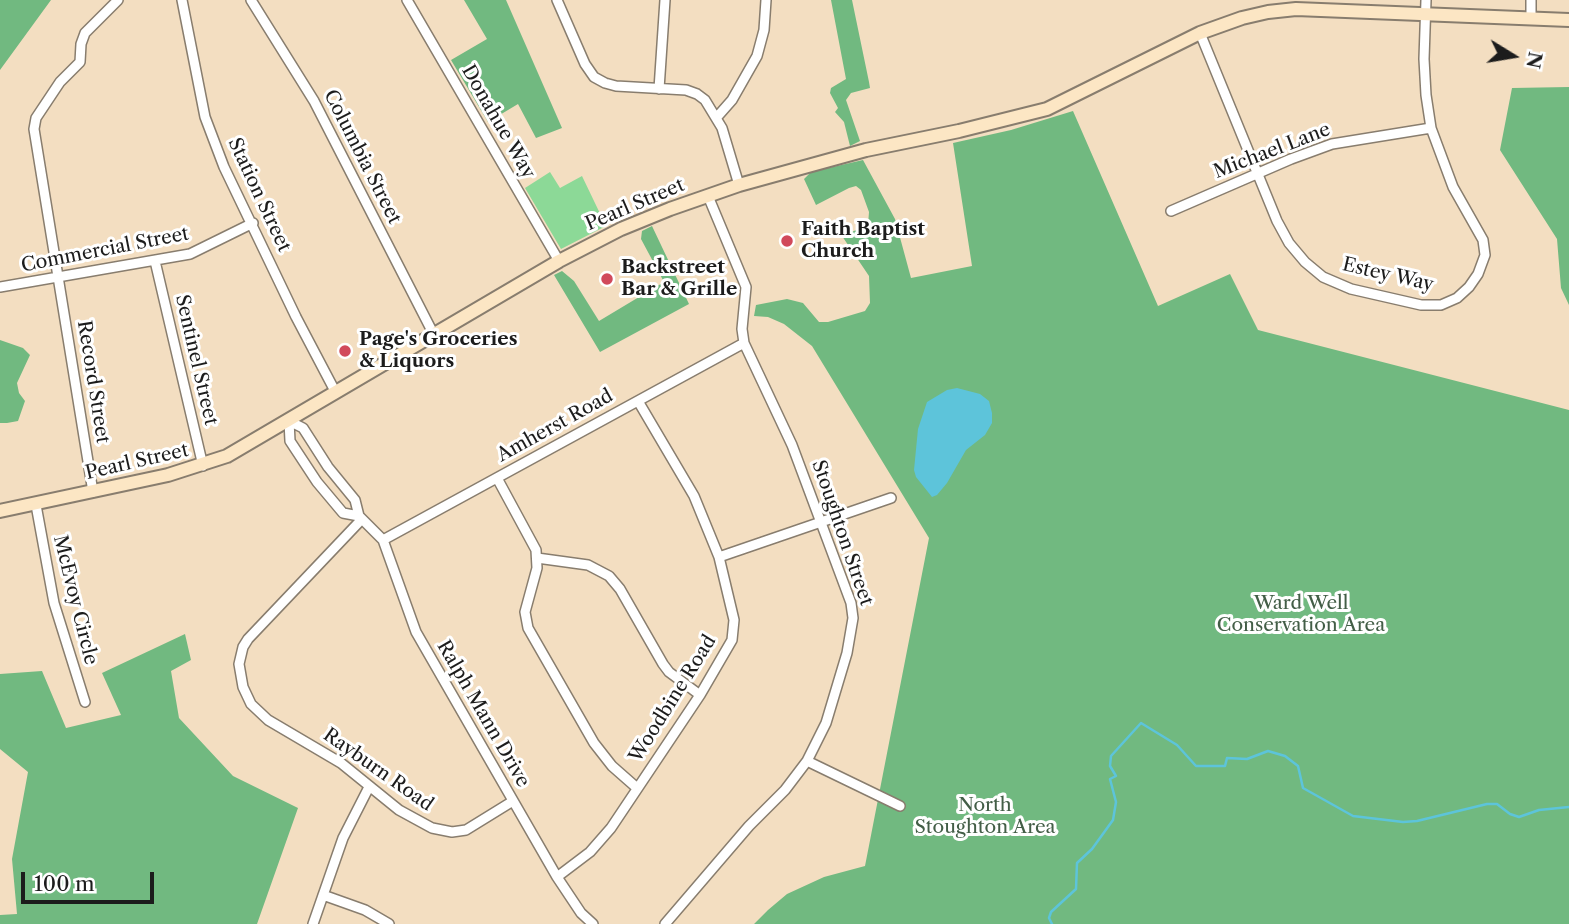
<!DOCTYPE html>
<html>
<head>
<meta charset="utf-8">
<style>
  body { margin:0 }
  #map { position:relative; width:1569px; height:924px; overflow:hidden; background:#f3dec1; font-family:"Libre Caslon Text",serif }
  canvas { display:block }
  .north { position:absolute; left:1478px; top:21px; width:70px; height:70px; -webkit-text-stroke:5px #fff; paint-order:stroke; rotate:101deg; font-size:19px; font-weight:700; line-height:28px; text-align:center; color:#1c1c1c }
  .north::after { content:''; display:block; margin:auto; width:24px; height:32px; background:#1c1c1c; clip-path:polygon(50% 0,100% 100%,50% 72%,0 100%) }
  .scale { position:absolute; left:21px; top:872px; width:133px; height:32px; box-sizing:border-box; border:4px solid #1c1c1c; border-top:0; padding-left:9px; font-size:21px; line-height:24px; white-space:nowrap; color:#1c1c1c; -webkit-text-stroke:5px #fff; paint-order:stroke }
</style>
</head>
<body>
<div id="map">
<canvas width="1569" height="924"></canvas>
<div class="north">N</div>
<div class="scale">100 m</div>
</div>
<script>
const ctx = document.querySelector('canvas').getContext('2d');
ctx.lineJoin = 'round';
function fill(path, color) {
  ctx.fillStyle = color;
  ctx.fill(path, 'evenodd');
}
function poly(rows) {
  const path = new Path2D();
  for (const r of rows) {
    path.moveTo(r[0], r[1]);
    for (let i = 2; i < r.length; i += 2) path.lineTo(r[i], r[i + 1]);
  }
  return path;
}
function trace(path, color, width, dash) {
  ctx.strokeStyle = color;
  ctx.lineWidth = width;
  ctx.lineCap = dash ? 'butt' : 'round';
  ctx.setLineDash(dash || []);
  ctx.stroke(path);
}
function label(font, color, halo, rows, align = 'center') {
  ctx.font = font + ' "Libre Caslon Text",serif';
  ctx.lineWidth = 6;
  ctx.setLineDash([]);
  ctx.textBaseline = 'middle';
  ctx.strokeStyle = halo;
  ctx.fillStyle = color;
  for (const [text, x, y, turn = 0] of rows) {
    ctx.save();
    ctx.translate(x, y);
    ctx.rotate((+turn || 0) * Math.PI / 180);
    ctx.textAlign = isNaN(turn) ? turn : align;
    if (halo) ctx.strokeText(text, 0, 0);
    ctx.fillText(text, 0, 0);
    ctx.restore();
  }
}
const green = poly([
  [550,172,560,188,582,176,606,226,561,249,525,188]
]);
const forest = poly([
  [0,0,51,0,0,70],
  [464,0,506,0,562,128,536,138,518,104,488,122,451,60,487,39],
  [831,0,852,0,869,82,870,88,851,93,846,100,860,141,850,146,844,122,835,112,838,108,830,93,831,88,846,79],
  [1569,87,1569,305,1561,288,1557,239,1500,150,1512,88],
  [1073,111,1158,306,1230,274,1258,330,1569,410,1569,924,754,924,768,910,787,894,824,877,865,866,929,538,812,346,784,324,768,317,754,316,756,305,787,299,803,303,819,322,828,322,865,311,870,303,869,276,842,236,868,225,869,212,861,190,856,186,849,188,816,205,804,179,811,172,863,160,895,219,911,278,972,266,953,143,1011,130],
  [652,226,689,304,600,352,554,275,562,271,574,281,599,321,664,282,641,239,642,231],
  [0,340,23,348,30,355,17,383,19,393,25,401,18,421,7,423,0,423],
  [185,634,191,660,171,671,179,718,233,776,298,808,257,924,0,924,0,915,17,914,12,859,28,772,0,749,0,674,42,671,66,728,121,715,102,673]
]);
const water = poly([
  [957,388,980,394,989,401,992,413,992,423,985,435,966,450,947,483,937,495,932,497,916,477,914,470,918,429,927,402,947,390]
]);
const stream = poly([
  [1052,924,1049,918,1051,912,1076,889,1077,863,1092,849,1113,820,1116,802,1110,779,1116,776,1110,766,1111,756,1141,723,1177,745,1196,766,1225,766,1227,758,1247,759,1268,751,1285,756,1298,766,1303,788,1353,816,1403,822,1417,821,1487,804,1497,804,1510,814,1519,817,1539,810,1569,807]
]);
const minor = poly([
  [182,0,205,117,224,167,296,317,336,393],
  [251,0,314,101,434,335],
  [407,0,559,261],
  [557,0,585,64,594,77,605,83,616,86,686,90,697,94,705,100,722,128,739,185],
  [1531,19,1531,0],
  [1200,33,1277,221,1289,243,1305,262,1323,277,1351,289,1421,305,1441,305,1457,298,1469,287,1478,274,1485,255,1483,240,1453,187,1431,128,1426,95,1424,59,1426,0],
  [659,89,665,0],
  [717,117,732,100,757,56,764,30,766,0],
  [1171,211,1291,159,1332,144,1431,128],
  [155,261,203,466],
  [0,287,190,254,253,223],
  [289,421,303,428,328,467,355,500,359,516,383,540,416,632,557,877,581,913,593,924],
  [289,421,290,441,317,482,343,513,359,516],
  [497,478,536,550,537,568,525,612,528,628,594,743,612,766,637,788],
  [93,492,34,129,36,118,60,82,80,62,81,44,85,33,118,0],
  [36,505,54,603,85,702],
  [362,519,248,639,243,647,239,664,243,687,251,704,268,720,341,763,399,810,432,828,452,832,466,830,513,801],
  [383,540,744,343],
  [719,557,891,498],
  [537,558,588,565,609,576,620,589,663,664,669,672,700,695],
  [807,761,900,806],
  [557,877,590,852,611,828,700,695,732,640,734,620,719,557,694,496,638,401],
  [323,895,365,910,389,924],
  [313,924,343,838,369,787],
  [665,924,749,826,785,790,807,761,826,723,847,653,853,618,851,603,792,445,744,343,742,329,746,287,708,196]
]);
const secondary = poly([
  [0,511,168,475,227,456,559,261,621,229,670,209,739,185,866,150,959,131,1047,109,1200,33,1242,18,1268,12,1296,9,1569,20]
]);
const markers = [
  [787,241,7,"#d1495b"],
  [607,279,7,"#d1495b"],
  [345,351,7,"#d1495b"]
];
const streetNames = [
  ["Donahue Way",498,122,60],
  ["Michael Lane",1272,151,-21],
  ["Columbia Street",362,157,63],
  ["Station Street",259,195,65],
  ["Pearl Street",635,205,-23],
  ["Commercial Street",105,250,-11],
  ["Estey Way",1388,275,13],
  ["Sentinel Street",196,360,77],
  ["Record Street",93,382,81],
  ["Amherst Road",555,426,-29],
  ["Pearl Street",137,462,-13],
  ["Stoughton Street",842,533,71],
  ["McEvoy Circle",75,600,76],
  ["Woodbine Road",673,699,-58],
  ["Ralph Mann Drive",483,714,60],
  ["Rayburn Road",378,770,35]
];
const poiNames = [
  ["Faith Baptist",801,230],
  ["Church",801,252],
  ["Backstreet",621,268],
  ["Bar & Grille",621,290],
  ["Page's Groceries",359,340],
  ["& Liquors",359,362]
];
const parkNames = [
  ["Ward Well",1301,604],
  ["Conservation Area",1301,626],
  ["North",985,806],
  ["Stoughton Area",985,828]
];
fill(green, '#8cd997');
fill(forest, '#71b980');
fill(water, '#5dc4da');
trace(stream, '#5dc4da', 2.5);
trace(minor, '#887d6e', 12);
trace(secondary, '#887d6e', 16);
trace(minor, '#fff', 9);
trace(secondary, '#fce6c4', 12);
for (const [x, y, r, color] of markers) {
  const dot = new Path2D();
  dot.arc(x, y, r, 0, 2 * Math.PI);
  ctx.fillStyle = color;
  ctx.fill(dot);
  trace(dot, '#fff', 2.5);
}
label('19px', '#1c1c1c', '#fff', streetNames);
label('bold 19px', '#1c1c1c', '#fff', poiNames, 'left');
label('19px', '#435e47', '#fff', parkNames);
</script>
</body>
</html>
